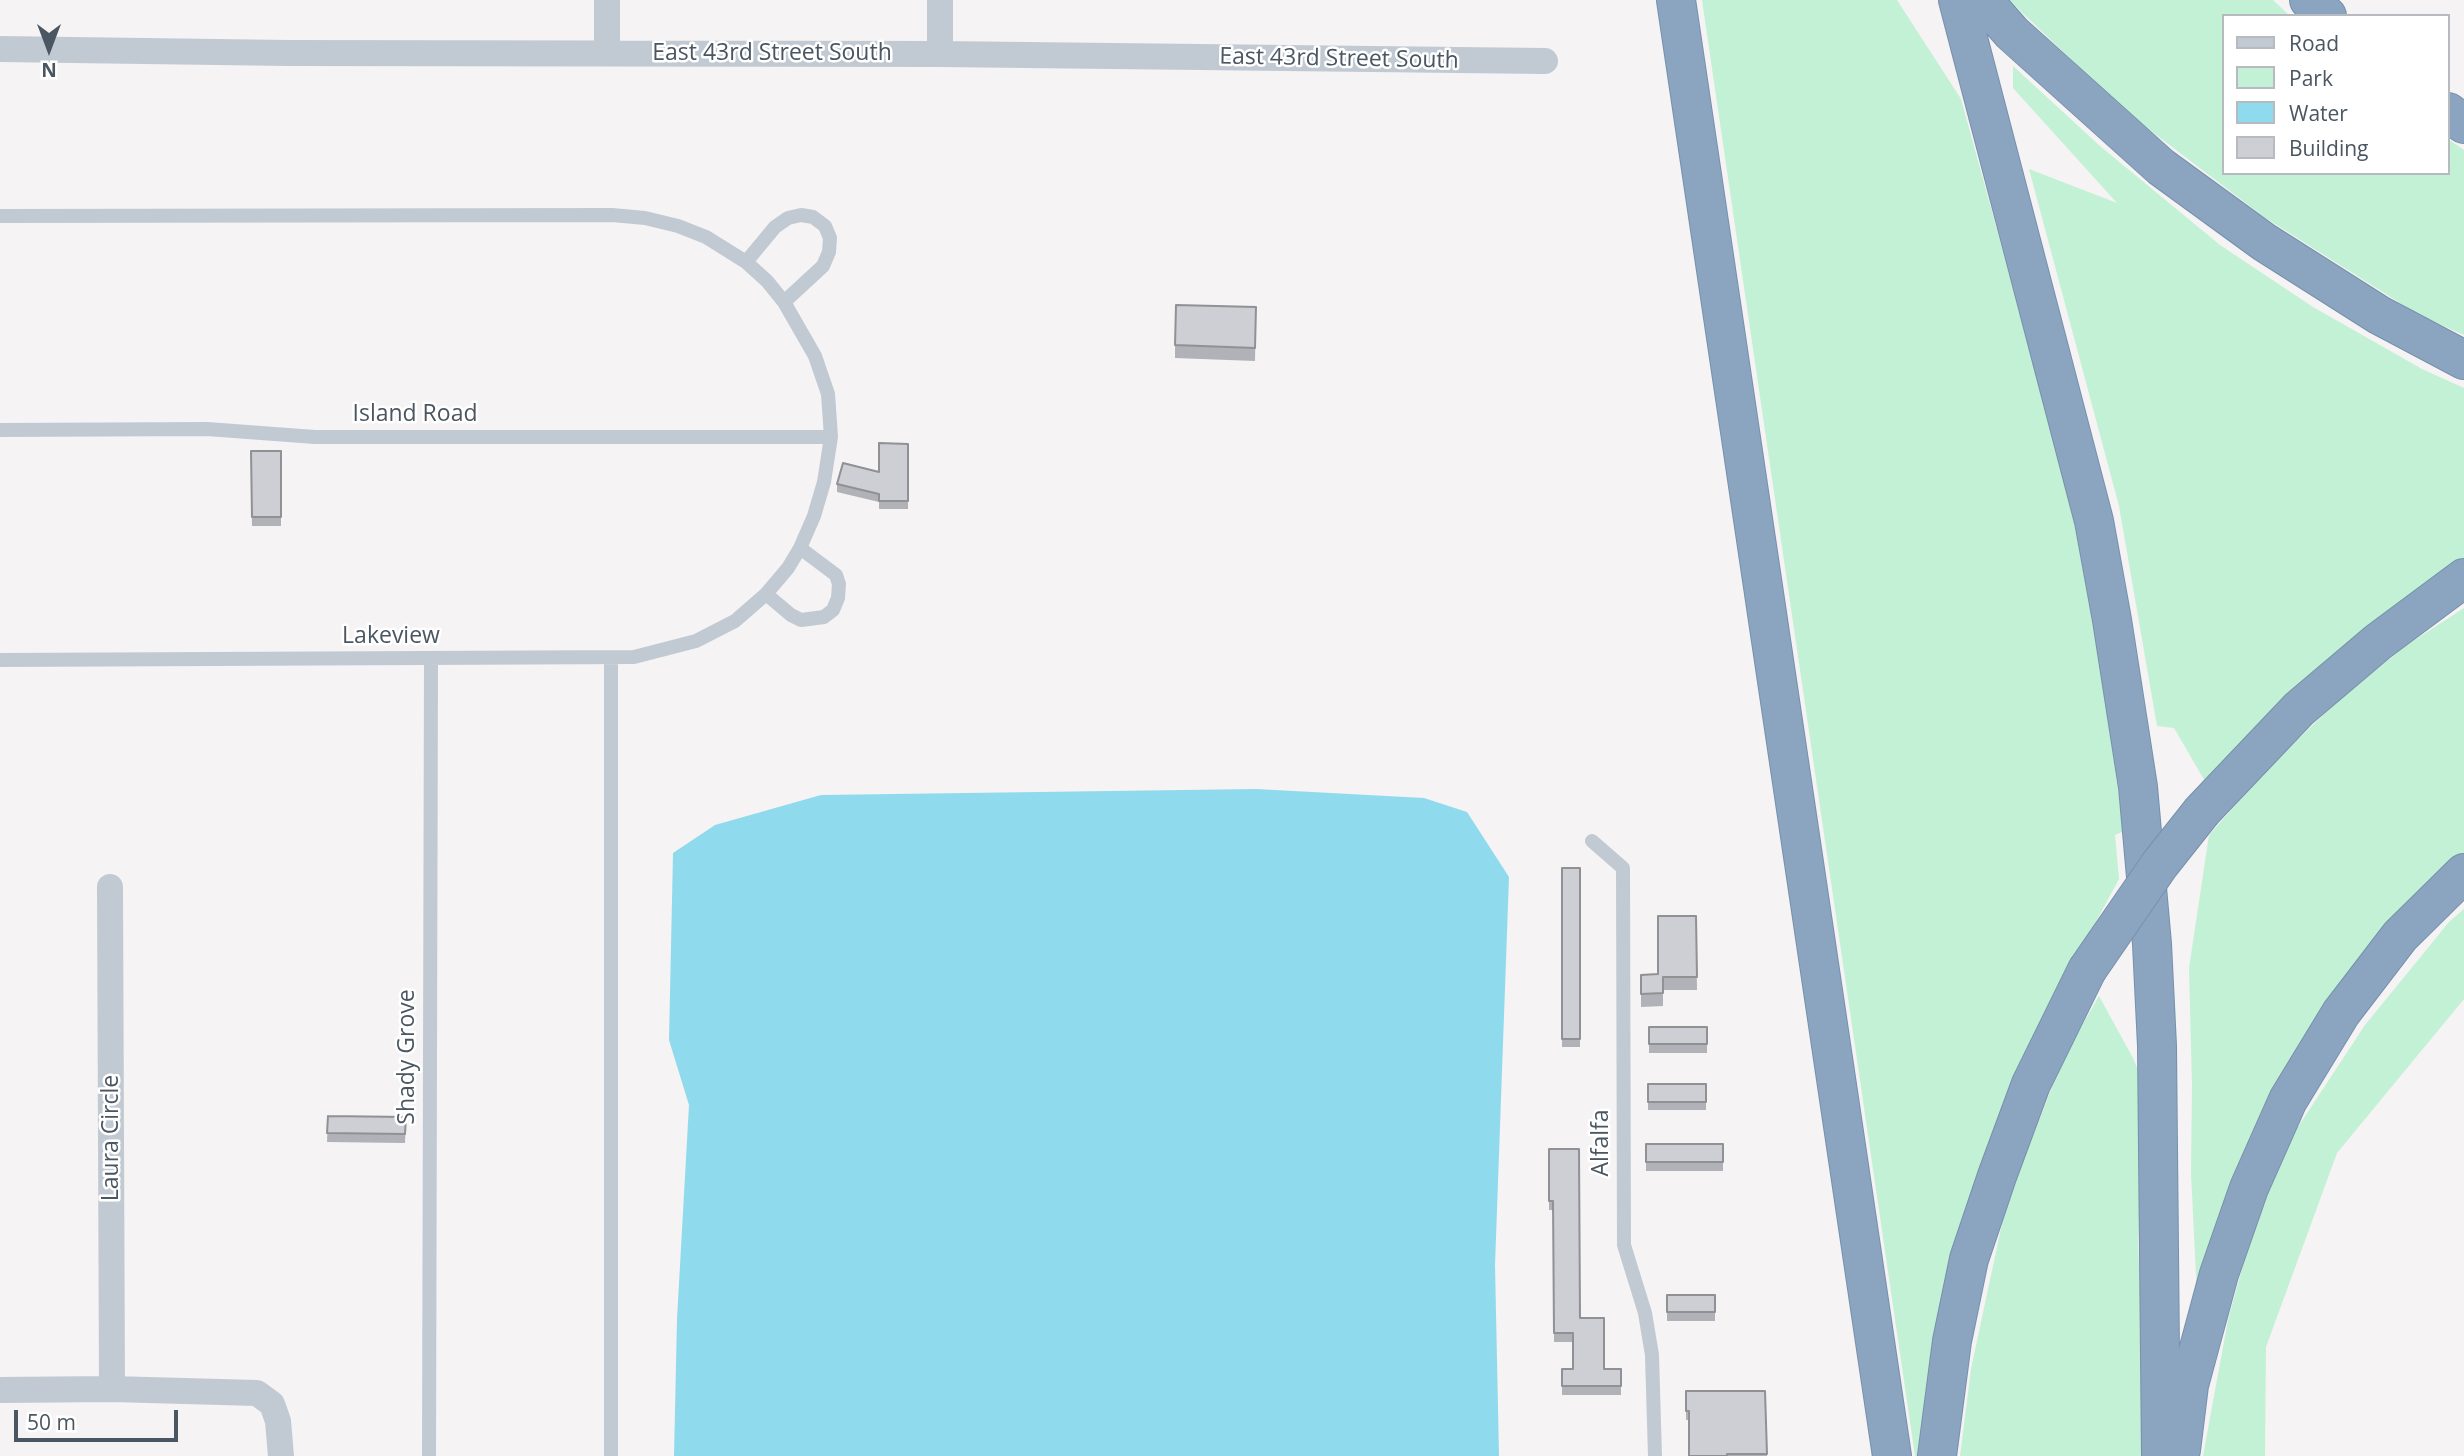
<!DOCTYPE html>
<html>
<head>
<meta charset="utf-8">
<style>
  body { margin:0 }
  #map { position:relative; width:2464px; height:1456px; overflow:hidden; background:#f5f3f3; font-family:"Open Sans",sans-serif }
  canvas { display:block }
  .legend { position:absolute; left:2222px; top:14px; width:228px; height:161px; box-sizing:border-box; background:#fff; border:2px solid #b7bbc0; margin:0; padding:9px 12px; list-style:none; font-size:21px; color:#4a5661 }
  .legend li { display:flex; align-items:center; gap:14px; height:35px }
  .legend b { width:35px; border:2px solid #b7bbc0 }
  .north { position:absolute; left:14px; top:14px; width:70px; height:70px; -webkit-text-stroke:5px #fff; paint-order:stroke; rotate:180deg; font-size:19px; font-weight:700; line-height:28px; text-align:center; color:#4a5661 }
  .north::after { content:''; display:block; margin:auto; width:24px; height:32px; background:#4a5661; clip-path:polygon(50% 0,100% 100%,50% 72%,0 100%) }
  .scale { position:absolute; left:14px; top:1410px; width:164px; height:32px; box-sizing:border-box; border:4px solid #4a5661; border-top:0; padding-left:9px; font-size:21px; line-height:24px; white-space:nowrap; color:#4a5661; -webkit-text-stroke:5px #fff; paint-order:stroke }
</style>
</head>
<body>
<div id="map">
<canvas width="2464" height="1456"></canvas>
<ul class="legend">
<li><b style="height:9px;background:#c1cad2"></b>Road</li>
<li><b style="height:19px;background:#c3f1d5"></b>Park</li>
<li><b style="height:19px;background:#90daee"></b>Water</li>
<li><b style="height:19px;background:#cdcfd5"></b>Building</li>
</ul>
<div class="north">N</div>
<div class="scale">50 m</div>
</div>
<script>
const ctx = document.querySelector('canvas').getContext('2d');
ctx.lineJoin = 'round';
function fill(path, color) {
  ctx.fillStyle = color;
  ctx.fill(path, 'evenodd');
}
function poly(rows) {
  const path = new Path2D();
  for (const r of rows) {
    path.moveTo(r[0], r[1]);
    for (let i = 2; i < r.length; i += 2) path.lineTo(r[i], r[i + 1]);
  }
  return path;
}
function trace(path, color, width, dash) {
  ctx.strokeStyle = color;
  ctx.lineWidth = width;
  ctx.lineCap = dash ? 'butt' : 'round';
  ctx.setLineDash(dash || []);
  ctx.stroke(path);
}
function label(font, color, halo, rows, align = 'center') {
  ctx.font = font + ' "Open Sans",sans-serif';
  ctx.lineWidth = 5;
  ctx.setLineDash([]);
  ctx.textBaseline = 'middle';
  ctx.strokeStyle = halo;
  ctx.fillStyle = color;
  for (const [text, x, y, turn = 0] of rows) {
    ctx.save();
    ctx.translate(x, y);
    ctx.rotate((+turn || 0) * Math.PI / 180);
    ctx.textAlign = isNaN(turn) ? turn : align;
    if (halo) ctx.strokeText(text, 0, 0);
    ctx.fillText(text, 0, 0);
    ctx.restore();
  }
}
const green = poly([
  [1702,0,1897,0,1961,99,2067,484,2098,650,2124,831,2115,835,2119,879,2030,1044,1991,1136,1967,1211,1925,1456,1915,1456],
  [2009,0,2273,0,2290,16,2224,16,2224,173,2448,173,2448,139,2464,150,2464,335,2419,315,2264,217,2125,111],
  [2013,66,2100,146,2220,245,2313,307,2422,369,2464,388,2464,560,2266,716,2236,747,2206,783,2174,728,2157,726,2119,506,2029,169,2117,203,2013,88],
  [2464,608,2464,859,2413,907,2197,1295,2191,1173,2192,1085,2189,968,2209,835,2272,764,2340,699,2404,647],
  [2464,909,2464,999,2337,1153,2266,1347,2265,1456,2203,1456,2228,1320,2256,1218,2292,1136,2365,1025,2449,922],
  [2099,996,2133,1058,2143,1082,2138,1245,2143,1332,2143,1456,1960,1456,1971,1369,2006,1205,2063,1059]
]);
const water = poly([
  [1256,789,1424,798,1467,812,1509,877,1495,1265,1499,1456,674,1456,677,1319,689,1105,669,1040,673,853,715,825,821,795]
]);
const lane = poly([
  [0,216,612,215,645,218,678,226,706,237,746,262,767,281,784,302,815,356,828,394,831,437,824,482,814,516,800,548,836,575,839,584,838,598,833,610,824,617,801,620,791,615,766,594],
  [746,262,775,227,788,218,801,215,813,217,825,226,830,238,829,252,823,266,784,302],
  [0,430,207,429,315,437,831,437],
  [611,658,611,1456],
  [0,660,634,657,696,641,735,621,766,594,788,568,800,548],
  [1592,841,1623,868,1624,1245,1645,1313,1652,1355,1655,1456],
  [429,1456,431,658]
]);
const street = poly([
  [607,0,607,53],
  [940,0,940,54],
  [0,49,289,53,940,54,1545,61],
  [110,887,112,1389],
  [0,1390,112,1389,257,1393,272,1404,278,1421,281,1456]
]);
const highway = poly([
  [1676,0,1892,1456],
  [1958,0,2094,521,2112,620,2138,787,2152,944,2157,1046,2161,1456],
  [1983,0,2012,33,2161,167,2264,242,2379,315,2464,360],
  [2309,0,2327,16],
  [2448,112,2464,124],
  [2202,811,2299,709,2378,642,2464,578],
  [2181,1450,2189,1385,2219,1274,2249,1188,2288,1100,2341,1013,2400,936,2464,873],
  [1937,1456,1952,1341,1969,1259,1997,1176,2031,1084,2087,970]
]);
const highwayBridge = poly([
  [2087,970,2160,864,2202,811]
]);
const wall = poly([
  [1256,307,1255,361,1175,358,1175,345],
  [908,444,908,509,879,509,879,502,837,492,837,484,879,472],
  [251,451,281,451,281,526,252,526],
  [1562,868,1580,868,1580,1047,1562,1047],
  [1696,916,1697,990,1663,990,1663,1006,1641,1007,1641,975,1658,974],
  [1649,1027,1707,1027,1707,1053,1649,1053],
  [1648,1084,1706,1084,1706,1110,1648,1110],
  [328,1116,406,1117,405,1143,327,1142],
  [1646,1144,1723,1144,1723,1171,1646,1171],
  [1549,1149,1580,1318,1604,1369,1621,1369,1621,1395,1562,1395,1562,1369,1573,1369,1573,1342,1554,1342,1553,1210,1549,1210],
  [1667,1295,1715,1295,1715,1321,1667,1321],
  [1686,1391,1765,1391,1767,1456,1689,1456,1689,1420,1686,1420]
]);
const building = poly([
  [1176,305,1256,307,1255,348,1175,345,1176,305],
  [879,443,908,444,908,501,879,501,879,494,837,484,843,463,879,472,879,443],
  [251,451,281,451,281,517,252,517,251,451],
  [1562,868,1580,868,1580,1039,1562,1039,1562,868],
  [1658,916,1696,916,1697,977,1663,977,1663,993,1641,994,1641,975,1658,974,1658,916],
  [1649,1027,1707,1027,1707,1044,1649,1044,1649,1027],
  [1648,1084,1706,1084,1706,1102,1648,1102,1648,1084],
  [328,1116,406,1117,405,1134,327,1133,328,1116],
  [1646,1144,1723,1144,1723,1162,1646,1162,1646,1144],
  [1549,1149,1579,1149,1580,1318,1604,1318,1604,1369,1621,1369,1621,1386,1562,1386,1562,1369,1573,1369,1573,1333,1554,1333,1553,1201,1549,1201,1549,1149],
  [1667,1295,1715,1295,1715,1312,1667,1312,1667,1295],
  [1686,1391,1765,1391,1767,1454,1727,1454,1727,1456,1689,1456,1689,1411,1686,1411,1686,1391]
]);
const streetNames = [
  ["East 43rd Street South",772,53],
  ["East 43rd Street South",1339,59,1],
  ["Island Road",415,414],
  ["Lakeview",391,636],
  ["Shady Grove",407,1057,-90],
  ["Laura Circle",111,1138,-90],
  ["Alfalfa",1601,1143,-90]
];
fill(green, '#c3f1d5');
fill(water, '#90daee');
trace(highway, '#7690ad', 40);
trace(lane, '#c1cad2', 14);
trace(street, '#c1cad2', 26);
trace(highway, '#8ba5c1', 38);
trace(highwayBridge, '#7690ad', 40, []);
trace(highwayBridge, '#8ba5c1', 38);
fill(wall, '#b0b2b7');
fill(building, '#cdcfd5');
trace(building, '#909195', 2);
label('23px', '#4a5661', '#fff', streetNames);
</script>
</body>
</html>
